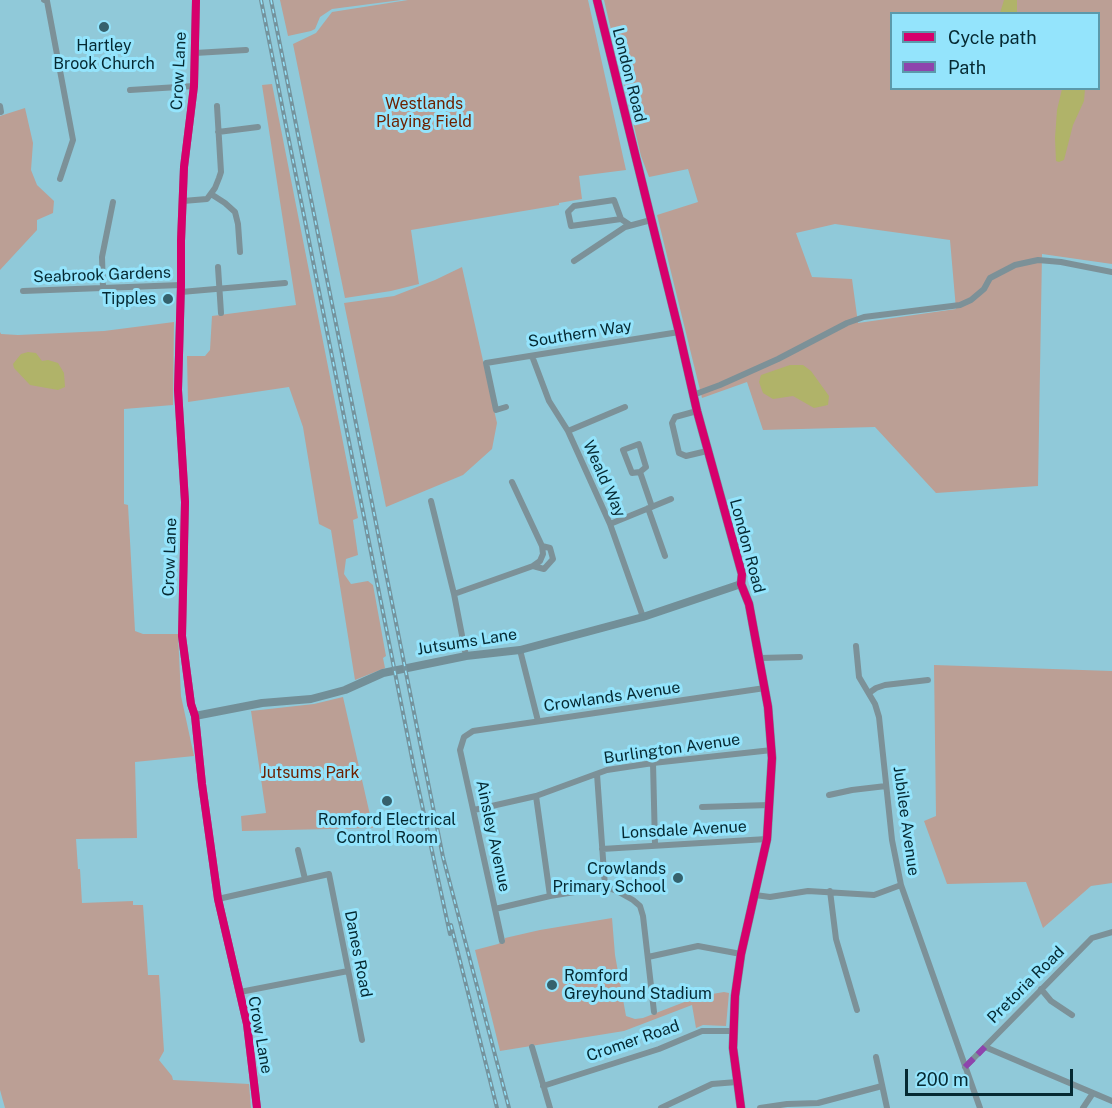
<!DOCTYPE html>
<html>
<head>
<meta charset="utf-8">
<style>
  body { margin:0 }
  #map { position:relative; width:1112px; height:1108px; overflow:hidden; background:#90c9d9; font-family:"Public Sans",sans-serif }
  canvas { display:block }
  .legend { position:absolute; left:890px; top:12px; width:210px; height:78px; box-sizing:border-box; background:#94e4fc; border:2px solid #5b99ab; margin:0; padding:8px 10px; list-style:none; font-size:18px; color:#052932 }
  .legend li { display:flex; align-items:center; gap:12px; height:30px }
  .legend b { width:30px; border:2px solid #5b99ab }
  .scale { position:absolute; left:905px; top:1069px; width:168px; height:27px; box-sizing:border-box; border:3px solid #052932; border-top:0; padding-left:8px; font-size:18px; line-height:21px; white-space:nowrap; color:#052932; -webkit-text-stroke:4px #94e4fc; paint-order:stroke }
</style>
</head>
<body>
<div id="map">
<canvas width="1112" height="1108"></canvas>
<ul class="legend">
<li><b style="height:8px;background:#d6006c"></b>Cycle path</li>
<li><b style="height:8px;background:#8e44ad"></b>Path</li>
</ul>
<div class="scale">200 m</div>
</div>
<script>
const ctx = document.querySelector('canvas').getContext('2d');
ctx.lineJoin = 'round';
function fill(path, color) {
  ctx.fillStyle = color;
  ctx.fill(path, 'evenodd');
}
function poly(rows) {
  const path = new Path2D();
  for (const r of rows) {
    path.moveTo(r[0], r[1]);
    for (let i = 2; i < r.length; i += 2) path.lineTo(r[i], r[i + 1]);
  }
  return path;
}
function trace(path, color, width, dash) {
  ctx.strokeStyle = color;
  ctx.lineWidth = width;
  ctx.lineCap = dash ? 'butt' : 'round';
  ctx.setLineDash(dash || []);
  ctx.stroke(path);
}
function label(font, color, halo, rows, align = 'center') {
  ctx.font = font + ' "Public Sans",sans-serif';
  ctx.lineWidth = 6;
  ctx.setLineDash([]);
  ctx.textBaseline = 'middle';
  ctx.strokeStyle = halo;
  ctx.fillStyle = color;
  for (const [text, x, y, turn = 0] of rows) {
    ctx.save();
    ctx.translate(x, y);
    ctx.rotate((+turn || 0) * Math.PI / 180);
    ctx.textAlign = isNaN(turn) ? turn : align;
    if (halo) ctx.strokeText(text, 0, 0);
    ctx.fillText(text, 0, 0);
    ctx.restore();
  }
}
const green = poly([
  [280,0,401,0,332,9,320,17,315,29,311,31,288,36],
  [408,0,588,0,626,170,579,176,582,199,559,203,559,205,411,230,419,284,391,291,345,298,293,44,316,33,332,12],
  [604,0,1112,0,1112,264,1042,254,1038,486,936,493,875,427,763,430,747,382,702,398,657,215,698,202,688,169,649,177,641,156],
  [892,14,1098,14,1098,88,892,88],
  [835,224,950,240,956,309,858,323,852,279,812,277,796,233],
  [272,84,358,518,353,520,358,555,346,559,344,574,351,584,368,581,373,585,386,656,383,658,385,668,355,680,331,530,319,524,303,427,289,387,188,402,187,356,205,356,210,350,212,316,296,305,262,85],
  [25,108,33,143,31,170,37,185,54,201,53,213,37,220,37,230,0,270,0,116],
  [462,267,497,423,492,449,463,475,386,507,344,303,394,296,435,280],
  [174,322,173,405,124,409,124,504,128,505,135,631,143,634,178,634,181,696,194,756,135,762,137,838,76,839,78,869,80,869,82,903,133,901,133,905,143,905,148,975,159,975,164,1051,159,1060,172,1076,173,1080,249,1084,251,1108,5,1108,0,1090,0,332,1,334,18,335,104,331],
  [934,665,1112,671,1112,883,1091,886,1043,928,1026,882,947,884,924,821,936,816],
  [343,697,373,828,242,831,241,816,266,813,251,711,314,704],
  [612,918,615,955,626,1016,635,1019,643,1018,700,996,724,992,729,993,726,1026,703,1025,696,1028,692,1005,624,1031,500,1051,475,950,498,944,505,940,505,938,540,930]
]);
const water = poly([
  [1004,0,1017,0,1017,13,1000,13],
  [1062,89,1085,89,1084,101,1073,125,1064,160,1059,162,1056,161,1055,138,1057,110],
  [28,352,36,353,42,361,48,360,58,363,64,373,65,387,58,390,30,385,14,368,13,364,21,354],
  [790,365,803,365,811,371,829,396,828,405,814,408,793,396,773,399,763,393,759,382,761,375]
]);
const street = poly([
  [44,0,47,1,73,140,60,179],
  [195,53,246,50],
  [130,90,194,86],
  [0,106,1,112],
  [218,132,258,127],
  [211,194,225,203,235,212,238,224,240,252],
  [183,201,207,199,215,188,219,178,221,172,217,106],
  [621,219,614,200,574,206,568,212,571,226,621,219,630,225],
  [574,261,625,227,651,220],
  [218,267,221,313],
  [103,288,102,257,113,202],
  [23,291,181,285],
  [181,292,285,283],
  [532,356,549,401,568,431,610,524,643,617],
  [693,395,720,385,778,359,847,323,864,317,960,305,971,300,984,289,990,278,1015,265,1038,260,1061,262,1112,272],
  [506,407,496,410,486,363,679,332],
  [697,411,675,417,672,423,679,453,686,456,707,451],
  [568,431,625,407],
  [640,472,646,467,639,444,623,450,632,473,640,472,652,507],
  [431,501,454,594,466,656],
  [648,508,665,556],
  [610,524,671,499],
  [533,566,544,569,553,559,550,548,542,546],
  [454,594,533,566,540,561,543,554,542,546,512,482],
  [856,646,859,677,875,704,879,717,892,840,901,885,980,1108],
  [520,650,538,721],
  [760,658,800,657],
  [869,693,876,688,885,685,928,680],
  [653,763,655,844],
  [597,774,605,887],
  [829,795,852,790,886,786],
  [536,796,550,896],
  [702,807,770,805],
  [474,810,536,796,607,770,653,763,772,750],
  [602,849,767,839],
  [298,850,305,879],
  [830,891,836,939,857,1010],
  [755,895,770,897,808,891,874,895,901,885],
  [218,899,329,874,362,1040],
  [495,909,550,896,605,887,617,891,633,900,640,906,643,916,654,1012],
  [502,941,460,750,464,737,473,731,765,688],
  [648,957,698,946,741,954],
  [1041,989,1051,1001,1072,1015],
  [240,992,348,971],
  [532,1047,550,1108],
  [985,1047,1112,1101],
  [876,1057,887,1108],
  [965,1067,1092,938,1112,932],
  [543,1086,659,1049,702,1031,733,1031],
  [661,1108,712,1084,737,1082],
  [760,1108,787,1104,818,1103,882,1086],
  [1083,1108,1093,1093]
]);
const secondary = poly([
  [196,0,194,86,184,167,181,241,181,285,178,390,185,502,182,636,191,704,195,716,202,784,218,899,247,1024,257,1108],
  [195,716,262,703,311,699,345,690,383,673,466,656,520,650,643,617,741,584]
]);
const primary = poly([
  [597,0,679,332,697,411,742,574,741,584,749,604,768,707,772,758,767,839,741,954,735,996,733,1048,741,1108]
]);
const rail = poly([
  [261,0,414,768,450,934],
  [271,0,443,857,509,1108],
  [451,925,497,1108]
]);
const quiet = poly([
  [965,1067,985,1047]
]);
const cycleway = poly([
  [196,0,194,86,184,167,181,241,181,285,178,390,185,502,182,636,191,704,195,716,202,784,218,899,247,1024,257,1108],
  [597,0,679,332,697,411,742,574,741,584,749,604,768,707,772,758,767,839,741,954,735,996,733,1048,741,1108]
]);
const markers = [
  [104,27,6,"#36616c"],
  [168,299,6,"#36616c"],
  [387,801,6,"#36616c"],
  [678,878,6,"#36616c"],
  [552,985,6,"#36616c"]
];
const poiNames = [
  ["Hartley",104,46],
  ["Brook Church",104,64],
  ["Tipples",156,299,"right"],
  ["Romford Electrical",387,820],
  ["Control Room",387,838],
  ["Crowlands",666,869,"right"],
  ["Primary School",666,887,"right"],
  ["Romford",564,976,"left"],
  ["Greyhound Stadium",564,994,"left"]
];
const streetNames = [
  ["Crow Lane",179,71,-87],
  ["London Road",629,75,76],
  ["Seabrook Gardens",102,275,-2],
  ["Southern Way",580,334,-9],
  ["Weald Way",604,479,66],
  ["London Road",747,546,75],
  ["Crow Lane",170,557,-88],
  ["Jutsums Lane",467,642,-9],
  ["Crowlands Avenue",612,697,-8],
  ["Burlington Avenue",672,749,-8],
  ["Jubilee Avenue",906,821,82],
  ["Lonsdale Avenue",684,830,-3],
  ["Ainsley Avenue",493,836,78],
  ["Danes Road",358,954,79],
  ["Pretoria Road",1026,985,-45],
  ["Crow Lane",260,1035,80],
  ["Cromer Road",633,1041,-19]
];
const parkNames = [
  ["Westlands",424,104],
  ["Playing Field",424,122],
  ["Jutsums Park",310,773]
];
fill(green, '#bb9f95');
fill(water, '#b0b369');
trace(street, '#7c9198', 6);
trace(secondary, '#728f98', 8);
trace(primary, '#71929c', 9);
trace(rail, '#74939d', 4);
trace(rail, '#94e4fc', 1.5, [4.5]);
trace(quiet, '#8e44ad', 6, [12, 6]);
trace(cycleway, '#d6006c', 8);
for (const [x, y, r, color] of markers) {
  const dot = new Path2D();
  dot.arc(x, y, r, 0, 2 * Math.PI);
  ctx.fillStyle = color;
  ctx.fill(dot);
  trace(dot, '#94e4fc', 2);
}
label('16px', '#052932', '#94e4fc', poiNames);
label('16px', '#052932', '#94e4fc', streetNames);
label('16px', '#6e2101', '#94e4fc', parkNames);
</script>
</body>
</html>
